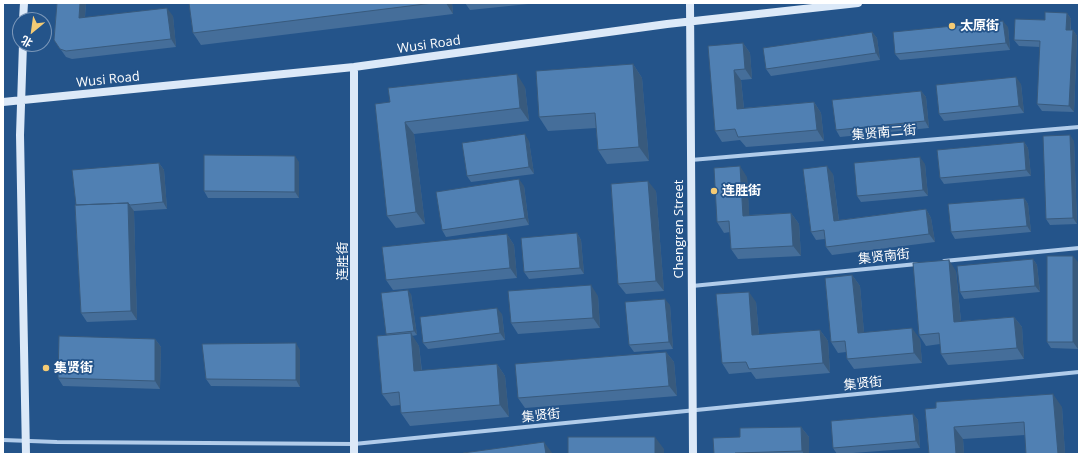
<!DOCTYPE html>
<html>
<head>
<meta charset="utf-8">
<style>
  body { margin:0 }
  #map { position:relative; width:1082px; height:457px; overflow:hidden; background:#24548a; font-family:"Open Sans","Noto Sans SC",sans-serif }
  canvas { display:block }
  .frame { position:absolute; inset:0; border:4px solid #fff; pointer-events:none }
  .north { position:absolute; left:12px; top:12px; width:40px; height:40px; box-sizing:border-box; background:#24548a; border:1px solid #7c98b9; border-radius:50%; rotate:209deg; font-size:11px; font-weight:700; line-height:16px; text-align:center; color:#fff }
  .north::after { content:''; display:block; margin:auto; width:14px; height:18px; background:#f5cb74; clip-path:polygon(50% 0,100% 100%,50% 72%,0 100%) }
</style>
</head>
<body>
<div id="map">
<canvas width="1082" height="457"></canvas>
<div class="frame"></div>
<div class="north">北</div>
</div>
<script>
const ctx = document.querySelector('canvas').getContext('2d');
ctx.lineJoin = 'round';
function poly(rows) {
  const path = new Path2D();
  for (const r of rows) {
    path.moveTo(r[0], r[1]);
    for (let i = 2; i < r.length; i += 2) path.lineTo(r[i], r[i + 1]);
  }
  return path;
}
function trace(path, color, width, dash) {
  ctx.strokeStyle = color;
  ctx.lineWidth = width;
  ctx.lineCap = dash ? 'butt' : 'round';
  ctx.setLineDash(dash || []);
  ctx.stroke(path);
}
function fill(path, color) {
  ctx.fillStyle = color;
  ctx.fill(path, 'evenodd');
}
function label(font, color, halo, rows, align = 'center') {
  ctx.font = font + ' "Open Sans","Noto Sans SC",sans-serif';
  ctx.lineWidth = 3.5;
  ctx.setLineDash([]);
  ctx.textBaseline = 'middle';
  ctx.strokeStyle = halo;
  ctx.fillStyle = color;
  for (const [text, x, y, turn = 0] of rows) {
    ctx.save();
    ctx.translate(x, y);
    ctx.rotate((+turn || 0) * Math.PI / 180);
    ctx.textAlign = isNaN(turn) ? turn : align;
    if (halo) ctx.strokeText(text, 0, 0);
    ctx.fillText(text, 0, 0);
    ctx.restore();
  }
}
const street = poly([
  [691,160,1079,127],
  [944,261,1079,248],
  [692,286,917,264],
  [3,440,57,442,354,444,1079,372]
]);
const secondary = poly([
  [690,3,693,454],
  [23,20,24,3],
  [23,44,20,135,26,454],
  [354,67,354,454],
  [3,102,354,67,667,24,858,3]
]);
const wall = poly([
  [57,3,86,3,85,17,173,16,176,47,72,59,66,57,54,40],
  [189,3,452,3,453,14,201,45,193,33],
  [465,3,538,3,470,10],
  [602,3,611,3,603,4],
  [1067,13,1071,19,1071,30,1073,30,1077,36,1074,112,1042,111,1037,104,1040,47,1019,46,1014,40,1045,20],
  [1008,27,1010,50,900,60,895,54],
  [872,32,877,38,880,60,771,76,766,69],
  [743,43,750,53,752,79,741,80,744,108,814,102,821,113,824,141,746,147,740,140,722,142,715,131],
  [633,64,642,78,649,161,607,164,598,150,596,128,548,131,539,117],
  [1021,84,1024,113,944,121,939,114],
  [525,87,529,121,414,134,425,224,396,228,387,216,390,102],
  [921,91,926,97,929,128,840,137,836,130],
  [529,141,534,174,471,182,467,176],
  [1074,141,1077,224,1050,225,1046,219],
  [1024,142,1028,148,1031,176,944,184,940,178],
  [299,162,299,198,208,198,204,191],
  [159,163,164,170,167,209,134,211,137,320,87,322,81,313,75,205],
  [925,164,928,196,861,202,857,196],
  [833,174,839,220,926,209,931,218,935,242,832,255,826,247,825,239,816,240,811,232],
  [747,177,749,215,791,213,799,224,801,256,738,259,731,249,730,232,724,233,717,222],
  [524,186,529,225,446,237,442,230],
  [656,191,664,291,626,294,618,284],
  [1024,198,1028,204,1031,232,955,239,951,232],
  [577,233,581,240,584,274,529,279,524,272],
  [507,234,514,245,517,278,393,290,386,280],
  [1033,259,1037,265,1040,292,964,299,960,292],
  [1078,262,1078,349,1051,348,1047,342],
  [956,271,961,321,1014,317,1022,327,1024,359,948,365,941,354,940,344,926,346,919,335],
  [852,275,860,286,864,333,920,339,922,363,854,369,847,359,846,352,838,353,831,342],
  [411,294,417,335,412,336,419,346,422,371,497,364,505,376,509,417,410,426,401,413,400,405,391,406,382,394,387,335,386,334],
  [598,296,600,328,518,334,511,323],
  [756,302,759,335,820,330,828,341,830,373,756,379,751,372,729,374,722,363],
  [670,305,673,349,634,352,629,345],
  [502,314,505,340,428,349,423,343],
  [155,339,161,347,160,389,63,386,58,378],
  [300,350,300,387,211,386,206,379],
  [666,352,674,362,677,396,525,408,518,398],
  [1062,407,1065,454,1026,454,1025,435,963,439,964,454,929,454,925,409],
  [913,414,918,420,920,448,839,454,837,454,833,448],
  [801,427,809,437,809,454,714,454]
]);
const shadedWall = poly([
  [80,3,86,3,84,26,79,18],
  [446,3,452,3,453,14],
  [167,8,173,16,176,47,171,39],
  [1067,13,1071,19,1070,36,1066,30],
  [1003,21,1008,27,1010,50,1006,43],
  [1073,30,1077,36,1074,112,1069,106],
  [872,32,877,38,880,60,876,53],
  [743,43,750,53,752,79,745,69],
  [633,64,642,78,649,161,639,147],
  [734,70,741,80,745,119,737,109],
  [517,74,525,87,529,121,520,108],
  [1016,77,1021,84,1024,113,1019,106],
  [921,91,926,97,929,128,925,121],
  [814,102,821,113,824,141,817,130],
  [405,122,414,134,425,224,416,212],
  [525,134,529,141,534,174,529,167],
  [1070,135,1074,141,1077,224,1073,218],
  [1024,142,1028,148,1031,176,1026,170],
  [295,156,299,162,299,198,295,192],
  [920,157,925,164,928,196,923,190],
  [159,163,164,170,167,209,163,202],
  [740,166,747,177,750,226,743,216],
  [827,166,833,174,840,229,834,221],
  [519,179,524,186,529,225,525,218],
  [648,181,656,191,664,291,656,281],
  [1024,198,1028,204,1031,232,1027,226],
  [128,203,134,211,137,320,131,311],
  [926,209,931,218,935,242,929,234],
  [791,213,799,224,801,256,793,246],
  [577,233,581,240,584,274,580,268],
  [507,234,514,245,517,278,510,268],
  [1073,256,1078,262,1078,349,1073,342],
  [1033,259,1037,265,1040,292,1035,286],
  [949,260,956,271,962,332,954,322],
  [852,275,860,286,865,344,858,333],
  [591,285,598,296,600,328,593,318],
  [408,290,411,294,417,335,414,331],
  [749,292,756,302,760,346,752,335],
  [665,299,670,305,673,349,669,342],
  [497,308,502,314,505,340,500,333],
  [1014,317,1022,327,1024,359,1017,348],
  [912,328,920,339,922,363,914,353],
  [820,330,828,341,830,373,823,363],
  [411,333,419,346,423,384,414,371],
  [155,339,161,347,160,389,155,381],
  [296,343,300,350,300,387,296,380],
  [666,352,674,362,677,396,669,386],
  [497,364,505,376,509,417,500,405],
  [1053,394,1062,407,1065,454,1058,454],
  [913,414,918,420,920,448,916,441],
  [801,427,809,437,809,454,804,454,802,451],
  [954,427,963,439,964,454,956,454],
  [655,437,664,449,664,454,655,454],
  [544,442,553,454,546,454]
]);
const building = poly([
  [57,3,80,3,79,18,167,8,171,39,66,51,60,49,54,40,57,3],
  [189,3,433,3,193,33,189,3],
  [1045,12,1067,13,1066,30,1073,30,1069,106,1037,104,1040,41,1014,40,1015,19,1045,20,1045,12],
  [1003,21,1006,43,895,54,893,32,1003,21],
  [872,32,876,53,766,69,763,48,872,32],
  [743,43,745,69,734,70,737,109,814,102,817,130,738,137,735,129,715,131,708,46,743,43],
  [633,64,639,147,598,150,595,113,539,117,536,71,633,64],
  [517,74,520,108,405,122,416,212,387,216,375,104,390,102,388,88,517,74],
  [1016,77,1019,106,939,114,936,85,1016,77],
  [921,91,925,121,836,130,832,100,921,91],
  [525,134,529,167,467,176,462,143,525,134],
  [1070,135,1073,218,1046,219,1043,136,1070,135],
  [1024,142,1026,170,940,178,937,150,1024,142],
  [204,155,295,156,295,192,204,191,204,155],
  [920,157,923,190,857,196,854,163,920,157],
  [159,163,163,202,130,205,128,203,76,205,72,170,159,163],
  [740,166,743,216,791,213,793,246,731,249,729,221,717,222,714,168,740,166],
  [827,166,834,221,926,209,929,234,826,247,824,230,811,232,803,169,827,166],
  [519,179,525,218,442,230,436,192,519,179],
  [648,181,656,281,618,284,611,184,648,181],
  [1024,198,1027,226,951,232,948,204,1024,198],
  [128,203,131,311,81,313,75,205,128,203],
  [577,233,580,268,524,272,521,238,577,233],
  [507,234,510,268,386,280,382,247,507,234],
  [1047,256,1073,256,1073,342,1047,342,1047,256],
  [1033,259,1035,286,960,292,957,266,1033,259],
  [949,260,954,322,1014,317,1017,348,941,354,939,333,919,335,913,263,949,260],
  [852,275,858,333,912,328,914,353,847,359,845,341,831,342,825,278,852,275],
  [591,285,593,318,511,323,508,291,591,285],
  [408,290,414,331,386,334,381,293,408,290],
  [749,292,752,335,820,330,823,363,749,369,746,362,722,363,716,294,749,292],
  [665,299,669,342,629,345,625,302,665,299],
  [497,308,500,333,423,343,420,317,497,308],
  [411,333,414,371,497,364,500,405,401,413,399,392,382,394,377,336,411,333],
  [59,336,155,339,155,381,58,378,59,336],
  [296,343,296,380,206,379,202,344,296,343],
  [666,352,669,386,518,398,515,364,666,352],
  [1053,394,1058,454,1026,454,1024,422,954,427,956,454,929,454,925,409,936,408,936,402,1053,394],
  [913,414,916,441,833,448,831,421,913,414],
  [801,427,802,451,735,453,735,454,714,454,713,438,740,437,740,428,801,427],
  [568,437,655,437,655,454,568,454,568,437],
  [544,442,546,454,464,454,463,453,544,442]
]);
const markers = [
  [952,26,4,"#f5cb74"],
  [714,191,4,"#f5cb74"],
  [46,368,4,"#f5cb74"]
];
const poiNames = [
  ["太原街",960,26],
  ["连胜街",722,191],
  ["集贤街",54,368]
];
const streetNames = [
  ["Wusi Road",429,45,-8],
  ["Wusi Road",108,80,-6],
  ["集贤南二街",884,133,-5],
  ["Chengren Street",679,229,-90],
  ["集贤南街",884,257,-6],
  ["连胜街",343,261,-90],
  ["集贤街",863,384,-6],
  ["集贤街",541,416,-6]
];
trace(street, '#b1ccea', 4);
trace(secondary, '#dce9f8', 8);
fill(wall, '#456e9a');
fill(shadedWall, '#385a7d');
fill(building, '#5080b3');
trace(building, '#385a7d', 1);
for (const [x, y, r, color] of markers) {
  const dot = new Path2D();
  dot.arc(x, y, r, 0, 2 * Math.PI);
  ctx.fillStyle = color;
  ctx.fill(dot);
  trace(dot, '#24548a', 1.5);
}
label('bold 13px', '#fff', '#24548a', poiNames, 'left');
label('13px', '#fff', '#24548a', streetNames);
</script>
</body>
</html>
